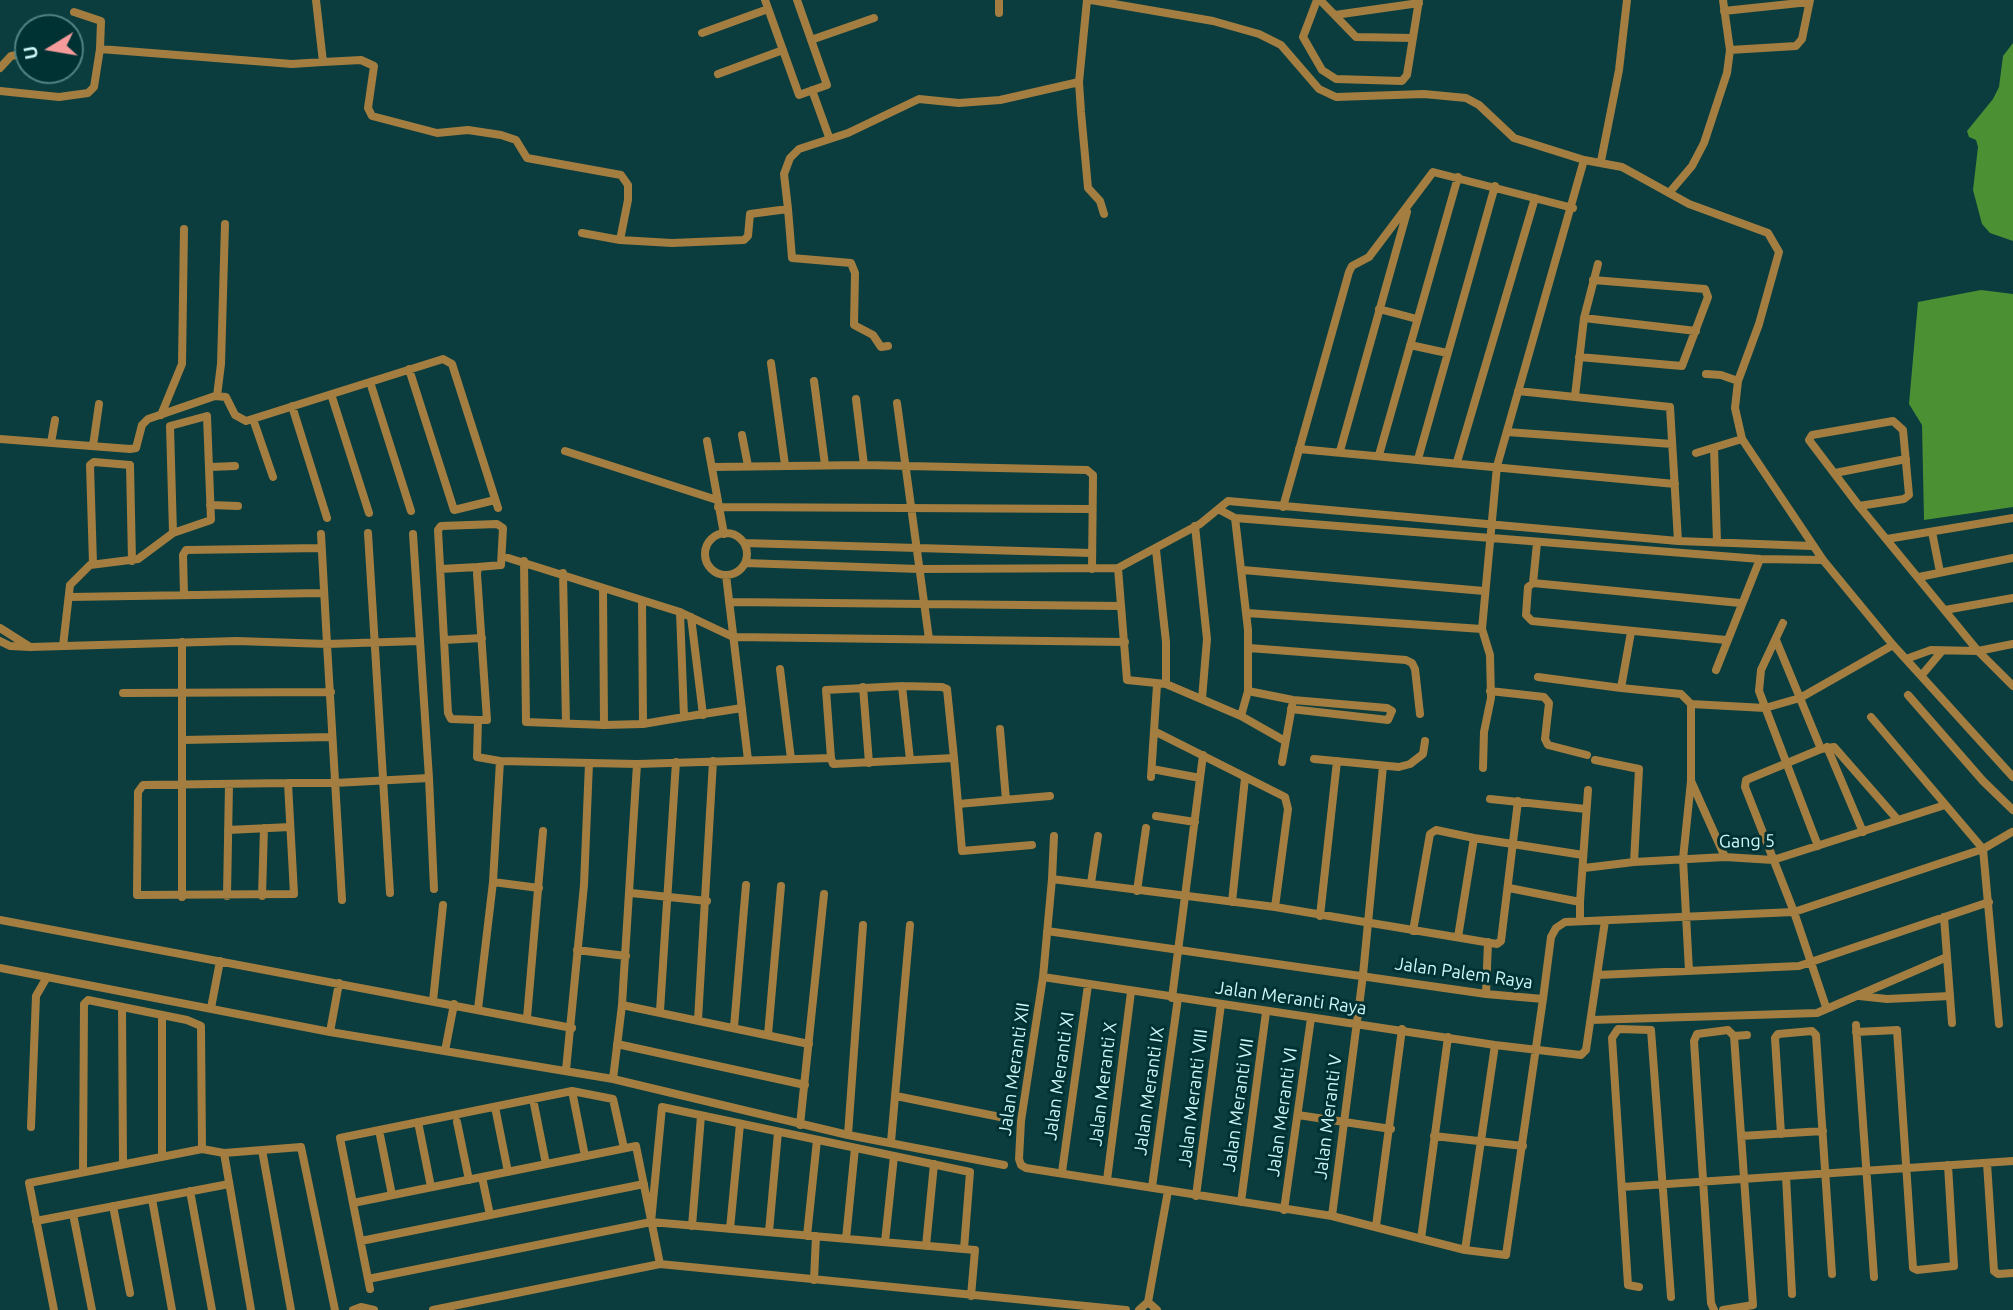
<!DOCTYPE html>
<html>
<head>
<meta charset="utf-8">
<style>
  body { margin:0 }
  #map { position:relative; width:2013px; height:1310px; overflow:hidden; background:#0b3c3e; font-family:Ubuntu,sans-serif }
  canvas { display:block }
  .north { position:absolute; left:14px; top:14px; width:70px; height:70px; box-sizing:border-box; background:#003234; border:2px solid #528182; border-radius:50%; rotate:259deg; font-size:19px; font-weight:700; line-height:28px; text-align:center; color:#cef7f8 }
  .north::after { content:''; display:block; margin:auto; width:24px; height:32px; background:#f59b9c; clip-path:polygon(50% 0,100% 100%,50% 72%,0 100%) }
</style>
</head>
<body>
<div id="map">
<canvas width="2013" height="1310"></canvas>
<div class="north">U</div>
</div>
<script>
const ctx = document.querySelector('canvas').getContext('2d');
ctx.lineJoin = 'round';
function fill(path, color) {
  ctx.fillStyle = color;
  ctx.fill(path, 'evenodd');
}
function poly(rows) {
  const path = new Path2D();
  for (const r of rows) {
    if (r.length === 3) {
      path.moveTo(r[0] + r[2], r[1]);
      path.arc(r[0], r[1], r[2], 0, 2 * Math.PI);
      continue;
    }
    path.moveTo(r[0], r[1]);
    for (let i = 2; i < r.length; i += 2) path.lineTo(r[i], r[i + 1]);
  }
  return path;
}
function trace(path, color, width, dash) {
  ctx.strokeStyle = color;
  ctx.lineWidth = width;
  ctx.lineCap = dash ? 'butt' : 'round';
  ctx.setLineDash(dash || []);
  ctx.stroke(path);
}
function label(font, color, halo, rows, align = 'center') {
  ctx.font = font + ' Ubuntu,sans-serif';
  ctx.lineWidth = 6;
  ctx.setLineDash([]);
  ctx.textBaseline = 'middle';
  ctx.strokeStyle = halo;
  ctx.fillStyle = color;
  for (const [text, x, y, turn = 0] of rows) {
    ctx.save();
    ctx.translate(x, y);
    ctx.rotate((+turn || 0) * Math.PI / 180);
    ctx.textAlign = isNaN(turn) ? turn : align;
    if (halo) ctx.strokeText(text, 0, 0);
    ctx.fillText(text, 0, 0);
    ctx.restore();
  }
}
const water = poly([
  [2013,43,2013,241,1990,233,1982,224,1973,190,1978,147,1976,140,1969,137,1967,131,1993,99,1999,87,2003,56],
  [1981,290,2013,294,2013,507,1924,520,1922,425,1909,404,1918,302]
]);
const street = poly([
  [316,0,323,62,361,60,374,66,368,108,372,116,437,133,468,130,501,135,516,140,527,158,621,175,628,185,628,200,620,240,672,243,744,240,748,236,750,214,788,209,784,174,790,158,799,149,848,133,919,99,959,103,1000,100,1079,82],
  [765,0,799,95,827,85,797,0],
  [1087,0,1079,82,1081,112,1088,188,1100,201,1104,214],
  [1091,0,1213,21,1259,34,1281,45,1319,89,1336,97,1424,94,1466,98,1479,105,1514,138,1584,160,1622,167,1689,204,1768,233,1779,252,1759,324,1738,381,1735,408,1742,439,1823,560,1893,645,2013,777],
  [1317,0,1303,37,1322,70,1336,79,1402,81,1407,75,1419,0],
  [1320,0,1356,37,1413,38],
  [1723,0,1730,50,1796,46,1802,39,1810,0],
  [1724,11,1809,2],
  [74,12,101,21,100,49],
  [999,13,999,0],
  [1335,15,1419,3],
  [702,33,768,9],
  [811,40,874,18],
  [0,68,11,56,28,53],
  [718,74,783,50],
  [812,90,829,137],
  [0,91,59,97,88,93,94,87,100,49,292,64,323,62],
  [1601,161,1619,70,1627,0],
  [1669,193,1692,166,1704,143,1727,73,1730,50],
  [788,209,792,258,851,263,855,273,854,325,873,335,881,347,888,346],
  [582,233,620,240],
  [1379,309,1417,319],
  [1584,318,1696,331],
  [1410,345,1447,353],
  [1579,357,1682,366,1708,297,1705,289,1593,280],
  [771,363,785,465],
  [409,369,454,510,495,500],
  [1706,374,1721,375,1738,381],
  [814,381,825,465],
  [370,382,411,511],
  [1518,391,1670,407,1678,541],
  [331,394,369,513],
  [217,396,221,364,225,224],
  [1575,396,1584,318,1598,264],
  [856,399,864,465],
  [897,403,929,639],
  [292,406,327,518],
  [161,415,182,364,184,229],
  [253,419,273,477],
  [1507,432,1672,444],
  [742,435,748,466],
  [0,439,130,449,136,448,142,425,148,419,215,396,226,397,235,415,246,421,443,359,452,364,498,508],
  [707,441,724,534],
  [51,443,55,420],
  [93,446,99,404],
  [1714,448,1717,542],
  [1299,449,1675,484],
  [565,451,717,500],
  [1340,451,1407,212],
  [1696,453,1742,439],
  [1379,455,1458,177],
  [1418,459,1495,186],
  [1457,462,1535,198],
  [210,467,235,466],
  [713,467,864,465,1087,470,1093,475,1092,569],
  [1835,473,1906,459],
  [210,505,238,506],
  [1859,506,1904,499,1909,495,1903,430,1893,421,1812,435,1809,440,1859,506,1978,651,2013,686],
  [718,507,1091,509],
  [1283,507,1349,272,1352,266,1369,257,1433,172,1573,208],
  [1220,510,1235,518,1760,559,1823,560],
  [1235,518,1248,630,1248,691,1241,716],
  [1195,526,1207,639,1202,699],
  [1932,532,1940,572],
  [368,533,390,893],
  [726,554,21],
  [321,534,327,644,419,641],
  [1887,539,2013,518],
  [744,543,1091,553],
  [1156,550,1166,642,1166,684],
  [502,556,680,612,733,637,1125,642],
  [524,561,526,722,604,725,643,724,684,717,680,612],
  [745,563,919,569,1118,568,1200,524,1228,501,1678,541,1812,546],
  [93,564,90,465,94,462,130,465,132,561],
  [1118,568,1127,680,1166,684,1241,716,1285,741],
  [440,569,478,567],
  [1243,570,1484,591],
  [563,573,566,723],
  [726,575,748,760],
  [1919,577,2013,558],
  [1533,583,1537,543],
  [603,588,604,725],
  [184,595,183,555,186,550,321,548],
  [69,597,323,593],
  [642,601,643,724],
  [729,602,1121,606],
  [1945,610,2013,598],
  [1247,613,1482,629,1497,466,1584,160],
  [691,617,703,715],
  [1783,623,1761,670,1759,691,1818,846],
  [0,628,30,647],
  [1482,629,1490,655,1491,698,1484,732,1483,768],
  [1631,632,1621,688,1681,694,1691,704,1765,708,1800,698,1893,645],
  [444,640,482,638],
  [1726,640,1532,621,1526,615,1528,587,1533,583,1740,603],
  [1776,640,1821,749],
  [0,641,10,646,30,647,237,641,327,644,342,900],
  [182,642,182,897],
  [63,646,70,585,90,565,138,559,173,533,211,520,207,416,170,426,173,533],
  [1249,648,1406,660,1412,663,1415,669,1420,714],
  [1906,659,1931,650,1978,651,2013,644],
  [780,669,791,759],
  [1716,670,1760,559],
  [1921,676,1942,651],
  [1538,677,1621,688],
  [902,686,910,760],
  [863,687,869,763],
  [1248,691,1293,700,1387,708,1392,711,1388,720,1291,709],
  [1490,691,1544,697,1549,703,1545,739,1548,745,1587,755],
  [123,693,331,692],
  [1908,695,1983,781,2013,810],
  [1691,704,1691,781],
  [684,717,742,708],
  [1871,717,1983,849,1999,1024],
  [478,720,451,719,448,713,438,530,441,526,497,524,503,528,501,565,478,567,477,574,487,720,478,720,477,757,500,761],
  [1000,729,1006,800],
  [1156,732,1285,797,1288,809,1275,907],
  [183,740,332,737],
  [1827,747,1863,832],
  [954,758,958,804,1050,796],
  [1314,759,1399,767,1410,764,1423,754,1425,741],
  [1595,760,1639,769,1634,862],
  [1282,762,1292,706],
  [1152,769,1200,778],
  [1151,777,1157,685],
  [429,778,434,889],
  [288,783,294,894,137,895,138,792,143,785,288,783,335,783,429,778,413,534],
  [1490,799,1586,809],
  [958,804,962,851,1032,845],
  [1156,816,1195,822],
  [228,830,290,827],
  [1054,836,1052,879,1275,907,1497,944,1501,941,1518,801],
  [1584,868,1634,862,1725,857,1773,860,1945,805],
  [1052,879,1043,977,1021,1121,1019,1159,1021,1165,1026,1168,1332,1216,1465,1250,1506,1255,1543,999],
  [493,882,539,888],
  [1091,883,1098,836],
  [1509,888,1580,902,1588,790],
  [1137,891,1146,828],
  [631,893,707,901],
  [227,896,229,784],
  [262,896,264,828],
  [1232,902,1245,778],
  [1580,902,1580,921],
  [1320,916,1337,761],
  [1944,917,1952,1023],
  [0,920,572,1028],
  [1047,931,1486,994,1543,999,1551,937,1556,928,1565,922,1794,912,1983,849,2012,832],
  [1413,931,1430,834,1436,830,1474,838],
  [1458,937,1474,838,1583,855],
  [577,950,626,956],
  [0,968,330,1032,613,1079,622,1005,637,764],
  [1689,971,1683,859,1691,781,1725,857],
  [1597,975,1799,966,1989,902],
  [1043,977,1495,1045,1581,1055,1586,1050,1605,921],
  [1486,994,1488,942],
  [1859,996,1887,999,1950,996],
  [1172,998,1203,755],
  [433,1001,443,905],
  [622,1005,809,1044],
  [122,1007,123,1164],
  [1826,1007,1794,912,1745,787,1746,780,1821,749,1834,747,1897,819],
  [211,1008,220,961],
  [478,1009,493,882,500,761,637,764,831,758,826,690,902,686,942,687,947,689,954,758,833,764,831,758],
  [660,1011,676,762],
  [162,1015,162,1157],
  [527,1018,543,831],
  [698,1020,713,761],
  [1591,1020,1817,1013,1947,957],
  [1856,1025,1874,1277],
  [734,1027,746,885],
  [330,1032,339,983],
  [1856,1032,1897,1030,1913,1268,1917,1270,1954,1266,1948,1165],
  [768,1035,781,886],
  [1734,1036,1747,1035],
  [617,1044,805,1085],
  [445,1051,454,1004],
  [566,1070,584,885,589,763],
  [613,1079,848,1135,1004,1165],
  [572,1091,585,1156],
  [896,1096,1010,1119],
  [533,1099,546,1164],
  [495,1107,508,1172],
  [1298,1115,1391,1129],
  [418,1122,431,1187],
  [457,1122,469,1180],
  [800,1125,824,894],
  [31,1127,36,996,47,977],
  [379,1130,392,1195],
  [1781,1134,1775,1038,1778,1034,1812,1031,1816,1035,1832,1274],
  [848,1135,863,925],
  [1434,1136,1523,1146],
  [1741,1136,1823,1131],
  [891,1142,910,925],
  [262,1150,291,1310],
  [224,1153,251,1310],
  [1987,1163,1994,1271,1998,1274,2013,1273],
  [83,1172,84,1004,88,1000,187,1020,201,1026,202,1149],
  [1062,1172,1088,985],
  [1786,1176,1792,1294],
  [482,1177,490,1215],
  [1107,1180,1131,992],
  [1152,1187,1178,998],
  [1622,1187,2013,1161],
  [190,1191,212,1310],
  [1196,1196,1221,1004],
  [152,1199,172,1310],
  [1241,1202,1266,1012],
  [353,1203,636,1146,660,1264],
  [113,1206,130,1293],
  [1284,1210,1311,1018],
  [73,1214,92,1310],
  [1332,1216,1363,975,1383,766],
  [36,1221,229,1184],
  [651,1222,662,1107,970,1172,964,1249],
  [692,1226,701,1116],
  [1376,1226,1402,1029],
  [730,1229,740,1124],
  [769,1232,778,1132],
  [807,1236,817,1140],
  [846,1239,855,1148],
  [1421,1239,1448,1037],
  [361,1241,644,1184],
  [885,1242,894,1156],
  [926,1246,934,1164],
  [1465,1250,1495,1045],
  [368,1279,651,1222,975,1250,971,1296],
  [814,1280,816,1236],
  [1639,1287,1628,1285,1612,1038,1618,1029,1651,1030,1671,1297],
  [370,1289,340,1138,572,1091,613,1099,624,1148],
  [1148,1302,1168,1191],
  [54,1310,29,1183,202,1149,224,1153,301,1147,335,1310],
  [353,1310,361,1307,374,1310],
  [433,1310,660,1264,1126,1310],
  [1139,1310,1148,1302,1157,1310],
  [1714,1310,1711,1303,1694,1041,1697,1034,1728,1030,1734,1036,1753,1305,1723,1310]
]);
const streetNames = [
  ["Gang 5",1747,841,-1],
  ["Jalan Palem Raya",1464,973,8],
  ["Jalan Meranti Raya",1291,998,8],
  ["Jalan Meranti XII",1014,1069,-82],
  ["Jalan Meranti XI",1059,1076,-82],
  ["Jalan Meranti X",1103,1084,-83],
  ["Jalan Meranti IX",1149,1091,-82],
  ["Jalan Meranti VIII",1193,1098,-83],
  ["Jalan Meranti VII",1238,1105,-82],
  ["Jalan Meranti VI",1282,1112,-82],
  ["Jalan Meranti V",1328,1117,-83]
];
fill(water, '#4b9033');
trace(street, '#a37e40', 8);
label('18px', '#cef7f8', '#003234', streetNames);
</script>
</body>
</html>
